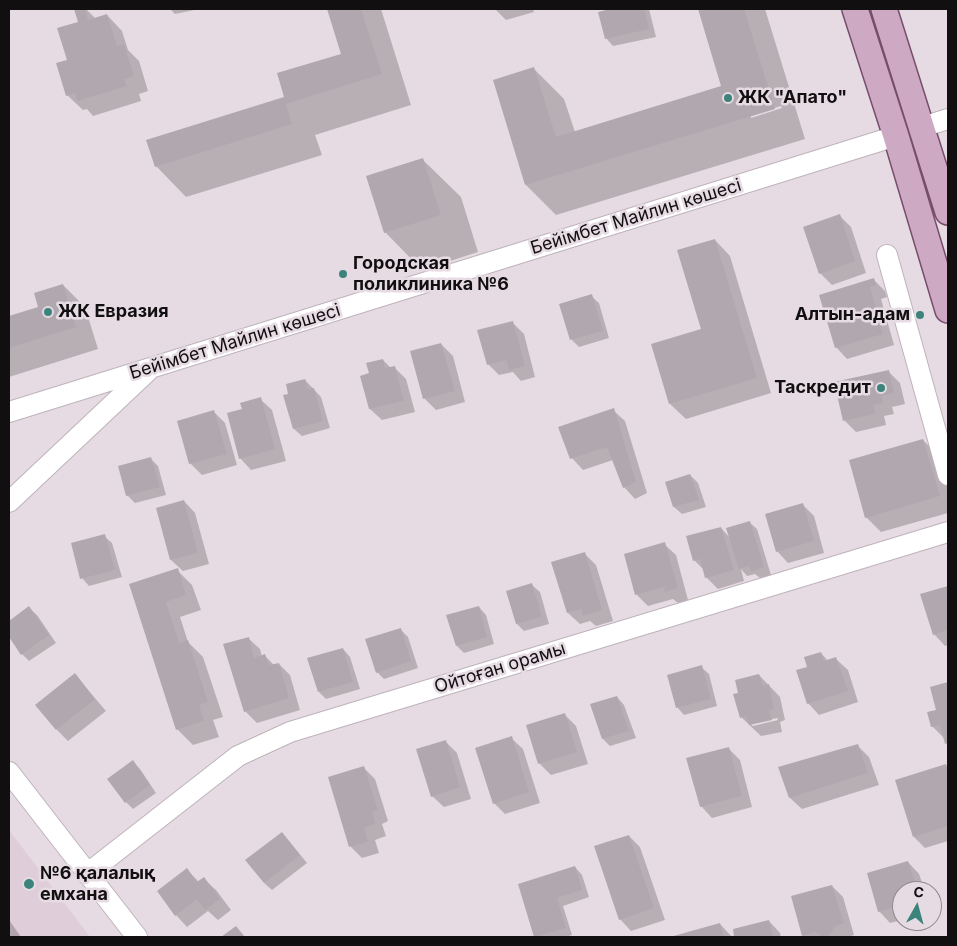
<!DOCTYPE html>
<html>
<head>
<meta charset="utf-8">
<style>
  body { margin:0 }
  #map { position:relative; width:957px; height:946px; overflow:hidden; background:#e6dbe2; font-family:Inter,sans-serif }
  canvas { display:block }
  .frame { position:absolute; inset:0; border:10px solid #120f11; pointer-events:none }
  .north { position:absolute; left:892px; top:881px; width:50px; height:50px; box-sizing:border-box; background:#e6dbe2; border:1px solid #91898e; border-radius:50%; rotate:7deg; font-size:14px; font-weight:700; line-height:20px; text-align:center; color:#120f11 }
  .north::after { content:''; display:block; margin:auto; width:18px; height:22px; background:#3c837b; clip-path:polygon(50% 0,100% 100%,50% 72%,0 100%) }
</style>
</head>
<body>
<div id="map">
<canvas width="957" height="946"></canvas>
<div class="frame"></div>
<div class="north">С</div>
</div>
<script>
const ctx = document.querySelector('canvas').getContext('2d');
ctx.lineJoin = 'round';
function fill(path, color) {
  ctx.fillStyle = color;
  ctx.fill(path, 'evenodd');
}
function poly(rows) {
  const path = new Path2D();
  for (const r of rows) {
    path.moveTo(r[0], r[1]);
    for (let i = 2; i < r.length; i += 2) path.lineTo(r[i], r[i + 1]);
  }
  return path;
}
function trace(path, color, width, dash) {
  ctx.strokeStyle = color;
  ctx.lineWidth = width;
  ctx.lineCap = dash ? 'butt' : 'round';
  ctx.setLineDash(dash || []);
  ctx.stroke(path);
}
function label(font, color, halo, rows, align = 'center') {
  ctx.font = font + ' Inter,sans-serif';
  ctx.lineWidth = 5;
  ctx.setLineDash([]);
  ctx.textBaseline = 'middle';
  ctx.strokeStyle = halo;
  ctx.fillStyle = color;
  for (const [text, x, y, turn = 0] of rows) {
    ctx.save();
    ctx.translate(x, y);
    ctx.rotate((+turn || 0) * Math.PI / 180);
    ctx.textAlign = isNaN(turn) ? turn : align;
    if (halo) ctx.strokeText(text, 0, 0);
    ctx.fillText(text, 0, 0);
    ctx.restore();
  }
}
const built = poly([
  [9,830,90,937,9,937]
]);
const shadow = poly([
  [75,9,86,9,96,19,107,15,122,31,128,50,139,61,148,91,139,94,141,101,93,116,87,109,83,110,67,95,68,61,79,23],
  [170,9,199,9,175,14],
  [329,9,381,9,411,105,315,135,322,155,186,197,156,166,286,98,343,54],
  [495,9,533,9,534,12,506,20],
  [616,9,649,9,656,37,613,46,606,38,599,13],
  [699,9,765,9,805,139,556,215,526,185,534,69,564,99,575,132,723,87],
  [781,106,782,108,751,118,751,115],
  [423,160,461,197,478,252,422,270,385,232],
  [840,216,851,227,866,273,832,285,820,273],
  [715,240,730,256,771,393,686,419,670,404,703,330],
  [873,279,885,291,887,297,881,299,894,345,847,359,836,347],
  [63,285,85,307,98,349,9,377,9,317,40,308],
  [591,296,599,303,609,338,579,347,572,340,561,305],
  [513,323,524,334,535,377,521,381,513,372,499,375,488,364],
  [441,344,453,356,465,402,436,410,424,398],
  [383,360,391,368,394,367,406,379,415,412,382,420,370,409,361,376,371,374],
  [889,372,900,383,905,404,892,407,894,414,884,416,886,425,856,432,845,421],
  [305,380,321,397,330,428,302,436,294,429,285,396,290,395],
  [260,399,272,410,286,461,251,470,240,458,243,410],
  [613,410,625,421,647,493,635,499,624,487,613,460,583,470,572,458],
  [214,412,225,423,237,465,202,475,190,463],
  [923,440,938,455,948,489,948,513,881,532,866,517],
  [151,459,158,466,166,495,135,503,127,495],
  [690,475,698,483,706,507,682,514,674,507,667,482],
  [184,501,195,513,209,564,183,571,171,560,157,509],
  [803,505,814,516,824,553,788,563,777,551],
  [749,522,757,529,771,575,760,578,755,574,747,576,741,569,744,581,718,589,706,577,704,570,694,560,721,528,730,538],
  [104,536,112,543,122,577,89,586,82,578],
  [664,544,676,555,688,600,678,603,673,599,648,606,637,595,625,555],
  [585,554,596,565,613,621,596,626,590,621,580,624,568,613,553,563],
  [177,570,192,585,201,610,180,617,188,642,203,657,223,717,213,720,219,737,193,745,178,730,130,585],
  [532,585,540,592,549,624,524,631,517,624],
  [948,587,948,645,945,646,934,634,922,594],
  [479,607,486,615,494,644,464,653,457,646],
  [29,608,37,615,56,643,29,661,22,654,9,635,9,622],
  [400,629,408,637,418,668,384,679,377,672],
  [248,638,260,649,262,657,265,656,274,665,279,664,290,675,300,710,257,723,245,711],
  [343,649,350,657,360,689,326,699,319,692],
  [821,653,828,661,836,659,848,670,858,702,819,715,808,703,809,668],
  [701,667,709,674,717,706,684,715,677,707],
  [75,675,106,711,68,741,57,730],
  [759,675,780,697,785,720,780,722,782,732,761,736,741,717,740,693],
  [777,718,778,720,753,726,751,724],
  [948,683,948,745,944,738,932,726,937,711,931,687],
  [617,697,624,705,636,738,610,746,603,739],
  [564,714,576,726,588,764,551,775,539,763],
  [511,738,523,749,540,803,505,814,494,803],
  [446,742,457,753,471,799,444,807,432,796],
  [857,745,869,757,879,785,802,809,790,798,780,768],
  [728,748,740,760,752,807,712,818,701,806],
  [133,762,140,769,156,793,133,809,126,802],
  [946,766,948,768,948,841,925,848,914,837],
  [363,767,375,779,388,821,382,824,386,836,375,840,379,853,362,858,351,847],
  [629,836,640,847,665,920,631,931,620,919],
  [289,841,307,863,272,890,264,883],
  [908,862,919,874,925,891,902,891,902,920,890,923,879,911],
  [575,867,582,875,589,897,563,906,572,935,565,937,536,937,519,885],
  [187,870,199,882,204,879,216,890,231,910,218,920,208,911,187,927,176,915],
  [832,886,843,897,854,935,848,937,805,937,803,935],
  [9,920,21,937,9,937],
  [769,921,780,933,781,937,736,937,734,930],
  [907,921,919,921,911,924],
  [720,924,732,937,673,937]
]);
const building = poly([
  [74,9,85,9,88,20,107,14,117,46,124,44,134,76,124,79,127,86,77,101,75,93,66,96,56,63,67,60,57,28,78,22],
  [327,9,361,9,382,74,286,104,292,124,155,167,146,140,284,97,277,73,341,54],
  [610,9,645,9,649,29,605,39,598,12],
  [698,9,744,9,775,109,525,185,493,80,534,67,556,137,721,86],
  [423,158,441,215,384,233,366,176],
  [840,214,855,261,819,274,803,227],
  [715,239,757,378,669,404,651,344,701,329,677,250],
  [874,278,876,285,870,287,883,334,835,348,819,295],
  [63,284,76,327,9,348,9,316,38,307,34,293],
  [592,294,603,331,570,340,559,304],
  [513,321,525,366,509,370,506,360,487,365,477,330],
  [441,343,455,391,423,399,410,351],
  [383,359,385,368,395,366,404,401,369,409,360,376,369,373,366,363],
  [889,370,894,393,882,396,883,403,873,405,875,414,843,421,834,382],
  [305,379,308,389,314,388,323,421,293,429,283,395,288,394,286,384],
  [261,397,275,449,239,459,227,413,242,409,240,403],
  [614,408,636,482,623,488,607,447,570,459,558,427],
  [214,410,227,454,189,464,177,421],
  [923,439,940,496,865,518,849,460],
  [151,457,160,487,126,496,118,466],
  [690,474,699,500,673,507,665,482],
  [184,500,198,553,170,560,156,508],
  [803,503,814,541,776,552,765,514],
  [750,521,764,567,751,572,749,566,739,569,726,528],
  [721,527,734,570,705,578,700,559,693,561,686,536],
  [105,534,115,570,80,579,71,543],
  [665,542,678,588,665,592,664,587,635,595,624,554],
  [585,552,602,610,583,616,581,609,567,613,551,562],
  [178,568,186,595,166,602,179,643,188,640,208,702,199,705,204,721,176,730,129,584],
  [532,583,542,617,516,624,506,591],
  [948,586,948,630,933,635,920,594],
  [29,606,49,635,21,655,9,637,9,621],
  [479,606,487,637,456,646,446,615],
  [401,628,411,661,376,673,365,639],
  [249,637,254,658,265,654,269,665,279,663,289,698,244,712,223,644],
  [343,648,353,682,318,692,307,658],
  [821,652,824,661,836,657,848,691,807,704,796,670,807,667,804,657],
  [702,665,711,699,676,708,667,675],
  [75,673,95,699,56,730,35,705],
  [759,674,763,686,769,684,774,709,769,711,772,720,749,725,746,716,740,718,733,694,738,693,735,680],
  [948,682,948,743,945,744,940,725,931,727,927,712,936,710,930,687],
  [617,696,629,731,602,739,590,704],
  [565,713,577,752,538,764,526,725],
  [512,736,529,792,493,804,475,748],
  [446,740,460,787,431,797,416,749],
  [858,744,868,773,789,798,778,767],
  [729,747,742,796,700,807,686,758],
  [133,760,150,785,125,803,107,779],
  [946,764,948,771,948,826,913,837,895,780],
  [364,766,378,810,372,812,375,824,364,828,368,842,349,847,328,777],
  [282,832,300,855,264,883,245,860],
  [629,835,654,908,619,920,594,846],
  [908,861,918,891,902,891,902,913,899,914,892,908,878,912,867,873],
  [575,866,582,890,557,898,566,928,534,937,518,884],
  [187,868,197,882,204,877,220,899,205,910,197,899,175,916,157,891],
  [832,885,844,923,834,927,830,935,823,937,815,932,802,936,791,896],
  [769,920,773,937,734,937,733,929],
  [720,923,724,937,670,937],
  [236,926,245,937,221,937]
]);
const minor = poly([
  [922,127,948,119],
  [887,255,948,475],
  [9,412,896,136],
  [9,502,148,371],
  [9,772,137,937],
  [87,874,238,756,290,732,948,532]
]);
const major = poly([
  [855,9,896,136,948,310],
  [884,9,948,212]
]);
const markers = [
  [728,98,5,"#3c837b"],
  [343,274,5,"#3c837b"],
  [48,312,5,"#3c837b"],
  [920,315,5,"#3c837b"],
  [881,388,5,"#3c837b"],
  [29,884,6,"#3c837b"]
];
const poiNames = [
  ["ЖК \"Апато\"",738,98],
  ["Городская",353,264],
  ["поликлиника №6",353,285],
  ["ЖК Евразия",58,312],
  ["Алтын-адам",910,315,"right"],
  ["Таскредит",871,388,"right"],
  ["№6 қалалық",40,874],
  ["емхана",40,895]
];
const streetNames = [
  ["Бейімбет Майлин көшесі",636,217,-17],
  ["Бейімбет Майлин көшесі",235,342,-17],
  ["Ойтоған орамы",500,668,-17]
];
fill(built, '#dfcdd9');
fill(shadow, '#0003');
fill(building, '#b1a7ae');
trace(minor, '#beb3bb', 22);
trace(major, '#764e6c', 28);
trace(minor, '#fff', 20);
trace(major, '#cda9c4', 25);
for (const [x, y, r, color] of markers) {
  const dot = new Path2D();
  dot.arc(x, y, r, 0, 2 * Math.PI);
  ctx.fillStyle = color;
  ctx.fill(dot);
  trace(dot, '#e6dbe2', 2);
}
label('bold 18px', '#120f11', '#e6dbe2', poiNames, 'left');
label('18px', '#120f11', '#e6dbe2', streetNames);
</script>
</body>
</html>
